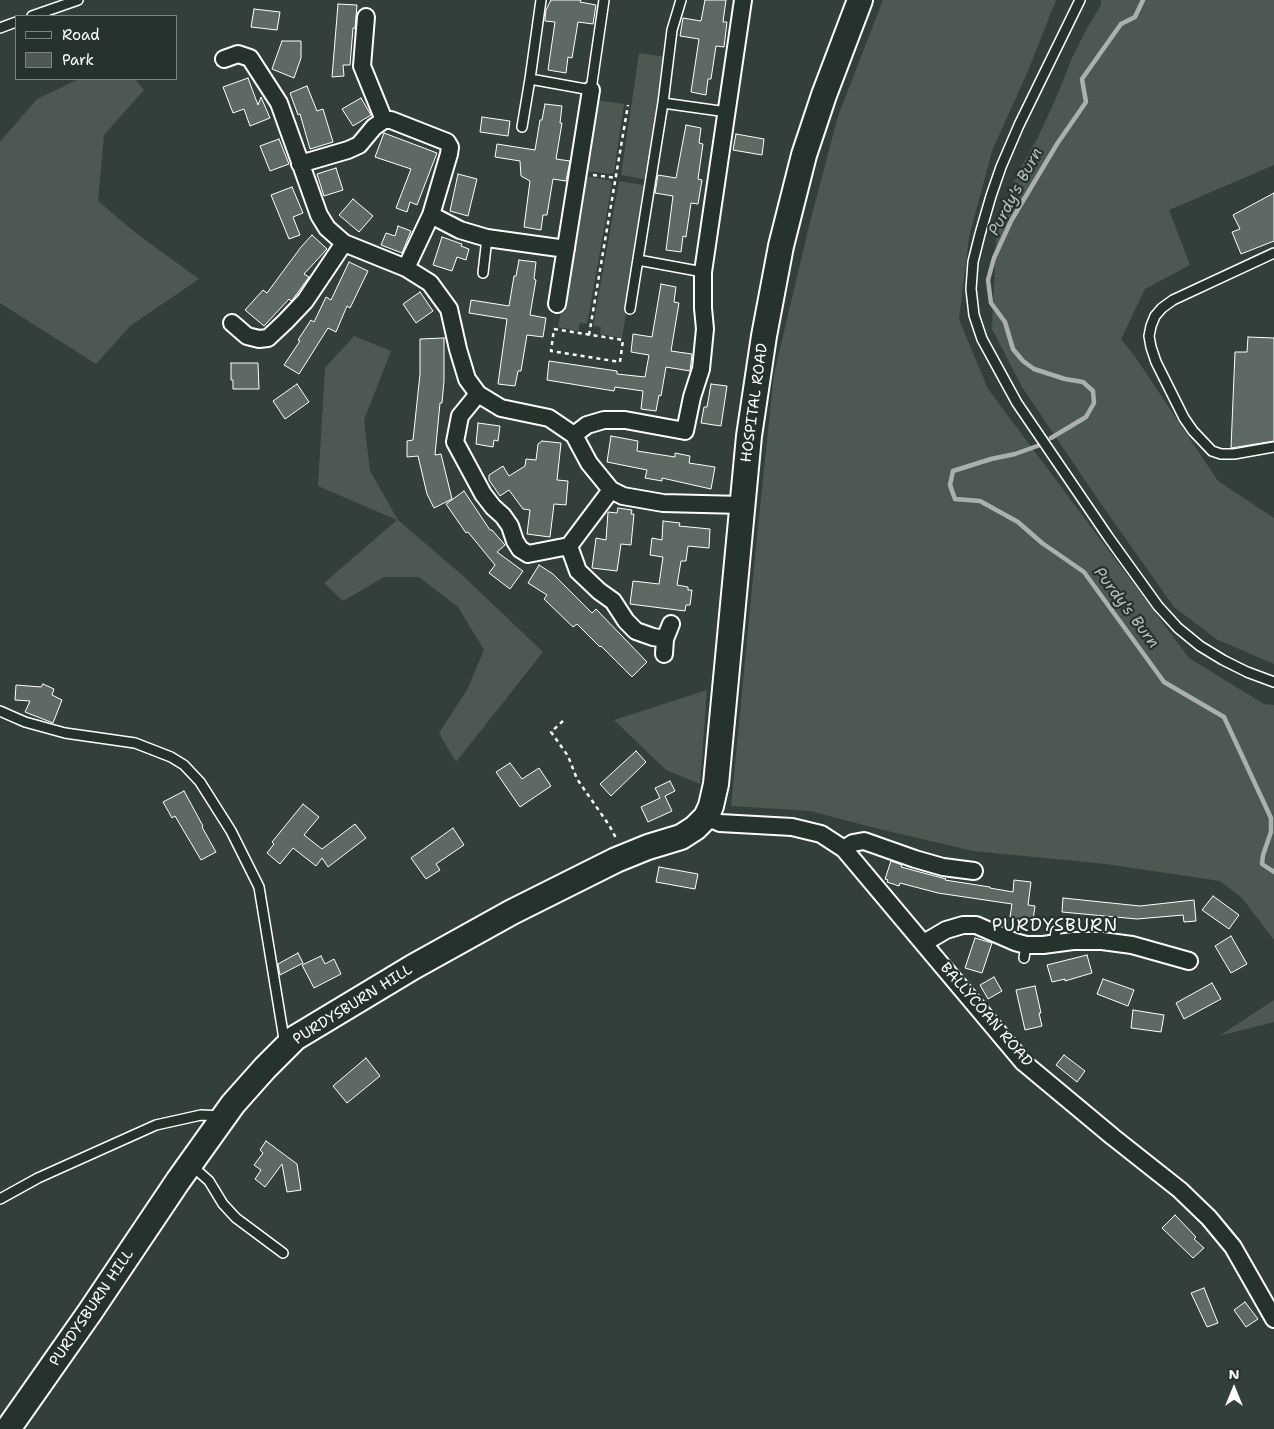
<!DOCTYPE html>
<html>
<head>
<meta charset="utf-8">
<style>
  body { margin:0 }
  #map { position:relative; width:1274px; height:1429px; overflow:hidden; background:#333f3a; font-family:"Shantell Sans",sans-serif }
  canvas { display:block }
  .legend { position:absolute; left:15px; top:15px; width:162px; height:65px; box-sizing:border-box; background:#26332d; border:1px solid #7d8581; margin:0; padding:6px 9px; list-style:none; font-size:15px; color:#fff }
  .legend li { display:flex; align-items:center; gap:10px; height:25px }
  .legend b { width:25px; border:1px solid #7d8581 }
  .north { position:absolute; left:1209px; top:1364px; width:50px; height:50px; -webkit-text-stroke:4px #26332d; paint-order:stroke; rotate:0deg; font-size:14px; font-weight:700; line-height:20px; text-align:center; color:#fff }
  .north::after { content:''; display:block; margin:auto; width:18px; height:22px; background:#fff; clip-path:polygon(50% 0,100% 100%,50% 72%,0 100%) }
</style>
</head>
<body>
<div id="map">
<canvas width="1274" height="1429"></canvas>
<ul class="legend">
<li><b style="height:6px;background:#26332d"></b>Road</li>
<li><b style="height:14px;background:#4d5853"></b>Park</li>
</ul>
<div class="north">N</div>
</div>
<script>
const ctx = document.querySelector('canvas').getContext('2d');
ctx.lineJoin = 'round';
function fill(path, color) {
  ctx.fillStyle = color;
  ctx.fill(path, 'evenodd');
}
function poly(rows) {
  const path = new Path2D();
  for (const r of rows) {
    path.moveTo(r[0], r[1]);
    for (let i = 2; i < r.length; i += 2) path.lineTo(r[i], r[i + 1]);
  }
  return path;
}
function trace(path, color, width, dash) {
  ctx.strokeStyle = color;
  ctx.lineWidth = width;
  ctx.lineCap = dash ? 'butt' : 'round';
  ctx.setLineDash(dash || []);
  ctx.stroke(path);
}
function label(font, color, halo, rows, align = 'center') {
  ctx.font = font + ' "Shantell Sans",sans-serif';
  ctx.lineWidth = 4.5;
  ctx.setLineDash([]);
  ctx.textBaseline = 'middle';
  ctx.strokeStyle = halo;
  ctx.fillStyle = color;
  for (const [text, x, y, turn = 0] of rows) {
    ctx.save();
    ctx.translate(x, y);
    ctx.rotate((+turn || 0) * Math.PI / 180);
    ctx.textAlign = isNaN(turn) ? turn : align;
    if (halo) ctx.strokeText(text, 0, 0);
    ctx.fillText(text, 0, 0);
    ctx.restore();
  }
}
const green = poly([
  [883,0,1056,0,1028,71,992,151,969,237,959,319,988,389,1189,658,1264,704,1274,705,1274,940,1242,898,1220,881,1106,864,973,851,875,828,810,811,731,806,757,536,774,374,809,226,838,116],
  [1101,0,1274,0,1274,165,1169,210,1190,265,1145,289,1121,339,1136,358,1218,481,1274,518,1274,664,1216,639,1174,607,1099,501,1022,387,992,329,997,221,1020,169,1037,139,1054,103,1072,58,1086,30,1101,5],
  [639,53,667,57,648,180,621,175],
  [79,79,135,79,144,90,104,135,98,201,137,234,199,279,130,326,96,364,0,303,0,142,37,99],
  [596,100,624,104,614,172,610,174,585,171],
  [585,176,609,180,612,184,587,324,580,323,578,331,558,327],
  [619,181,648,186,622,338,600,334,601,327,593,326],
  [354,336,391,351,364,420,370,471,398,520,461,574,543,652,456,762,439,733,467,690,484,650,458,607,419,577,384,577,343,601,324,583,397,520,318,486,325,368],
  [707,690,700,784,666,770,614,720],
  [1274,1000,1274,1022,1219,1036]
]);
const stream = poly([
  [1051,438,1086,417,1094,403,1093,391,1083,382,1065,379,1034,369,1023,361,1013,349,1005,322,991,303,988,280,994,258,1011,221,1057,144,1086,102,1082,79,1121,24,1135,17,1143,0],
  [1040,445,1015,454,991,459,953,471,950,485,955,499,980,501,1018,522,1042,543,1084,572,1164,682,1224,717,1271,818,1271,832,1263,855,1262,864,1274,872]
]);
const building = poly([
  [551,0,581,0,580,2,596,5,593,24,578,22,572,58,568,57,566,73,548,70,555,22,545,21,545,20,546,10,551,0],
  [705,0,726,0,723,22,727,22,724,47,716,46,711,79,708,79,706,95,691,92,699,39,680,36,683,18,701,21,705,0],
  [338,4,357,5,355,28,353,28,350,65,343,65,344,76,332,77,338,4],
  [254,9,280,12,277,30,251,27,254,9],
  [282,41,301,41,301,58,294,78,272,69,282,41],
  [248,78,258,105,261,97,270,118,250,126,244,109,233,113,223,87,248,78],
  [307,86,317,111,323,109,333,142,310,149,300,114,298,115,290,93,307,86],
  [361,98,371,115,353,126,342,109,361,98],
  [545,104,562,106,560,123,562,123,556,159,570,161,566,181,553,179,547,215,543,215,541,230,524,227,530,181,521,176,520,161,495,157,497,144,535,150,540,120,542,120,545,104],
  [482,117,510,121,508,136,480,132,482,117],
  [686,125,701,128,699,143,703,144,698,179,702,180,698,204,691,203,686,237,683,236,681,252,666,250,673,196,655,193,658,175,676,178,686,125],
  [384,133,437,153,417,205,410,202,407,212,396,208,411,169,375,157,384,133],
  [736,134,764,139,762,155,733,150,736,134],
  [279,139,289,164,270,171,260,146,279,139],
  [336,168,343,190,324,196,317,174,336,168],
  [458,174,477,179,468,216,450,211,458,174],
  [292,187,303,213,293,217,300,235,289,239,271,195,292,187],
  [1274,193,1274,241,1241,254,1232,232,1240,229,1233,215,1274,193],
  [353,199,373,216,359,232,339,215,353,199],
  [398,226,411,231,402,253,381,245,386,233,395,236,398,226],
  [312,235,327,249,304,274,309,277,293,299,291,301,289,299,264,326,245,310,263,290,267,293,301,247,312,235],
  [442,237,462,244,461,246,469,249,466,260,457,257,452,271,433,265,442,237],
  [519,260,536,262,534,279,536,280,530,315,546,318,543,337,527,335,521,371,518,371,515,386,498,384,507,319,469,313,471,300,509,306,514,276,516,276,519,260],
  [349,262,368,271,350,308,347,306,336,332,328,328,299,374,284,365,300,341,298,340,311,320,314,322,326,297,331,300,349,262],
  [661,284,676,287,674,302,679,303,671,351,692,354,690,371,666,367,661,396,659,395,656,411,641,409,643,391,615,387,614,391,547,380,549,361,617,371,617,374,645,377,649,355,631,352,633,334,652,337,661,284],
  [420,292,433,311,416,323,403,304,420,292],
  [1248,337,1274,338,1274,441,1231,448,1235,352,1247,352,1248,337],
  [444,338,444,381,442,403,440,403,435,455,441,454,452,499,434,508,427,494,418,456,407,457,407,441,413,440,420,374,420,339,444,338],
  [231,363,258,363,259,389,233,389,233,380,231,380,231,363],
  [297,384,309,402,285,419,273,401,297,384],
  [711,384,727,386,721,426,701,423,704,407,707,407,711,384],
  [478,423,500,426,498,441,494,440,493,447,476,444,478,423],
  [611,436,638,441,637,451,675,457,675,453,690,456,689,463,715,467,711,489,662,478,662,481,645,478,647,470,607,462,611,436],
  [542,441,561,443,557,480,568,481,566,505,554,504,550,537,527,534,530,510,523,509,509,490,500,496,489,480,489,475,503,466,509,476,525,466,526,459,536,460,538,444,542,441],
  [464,491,490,530,492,530,505,545,497,552,523,571,510,589,489,573,495,565,468,532,466,533,446,504,464,491],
  [618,508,632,510,631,514,634,514,631,545,621,544,617,571,592,568,596,538,606,540,608,512,617,513,618,508],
  [663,521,680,523,679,526,710,529,709,548,688,546,686,561,681,561,677,585,688,587,688,590,692,590,690,605,686,605,685,611,630,604,633,581,659,584,663,557,650,555,652,538,662,540,663,521],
  [539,565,553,574,592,613,596,609,647,662,632,677,601,646,600,647,577,624,573,627,544,599,547,595,528,583,539,565],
  [43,684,54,689,52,695,62,700,53,723,25,712,30,701,15,700,16,685,41,687,43,684],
  [636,751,646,762,611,796,600,784,636,751],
  [510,763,522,779,539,768,551,786,520,807,496,772,510,763],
  [670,781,675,791,665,796,672,811,648,822,641,807,660,798,655,788,670,781],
  [184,791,203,826,202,827,216,852,201,860,175,816,172,818,163,802,184,791],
  [303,804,319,817,304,835,322,849,355,824,366,838,328,867,322,858,316,866,293,848,280,864,267,853,274,844,272,842,303,804],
  [453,828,464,845,436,864,440,870,426,879,411,858,453,828],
  [891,861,902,865,901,867,946,879,945,880,990,887,990,888,1013,892,1014,880,1031,882,1028,905,1035,906,1033,920,1010,917,1012,904,938,893,900,883,899,886,887,882,888,880,885,879,891,861],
  [659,867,698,874,695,889,656,882,659,867],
  [1213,896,1239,915,1229,929,1202,910,1213,896],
  [1063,898,1140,906,1194,900,1196,921,1184,922,1183,915,1137,919,1062,912,1063,898],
  [1231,936,1247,964,1231,973,1215,946,1231,936],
  [975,938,992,943,982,973,965,968,975,938],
  [298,953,303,963,280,975,278,964,298,953],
  [1087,955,1092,973,1065,981,1065,979,1052,982,1047,965,1087,955],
  [321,956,325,964,334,959,341,974,314,988,302,965,321,956],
  [994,977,1002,991,988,999,980,985,994,977],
  [1103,979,1134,990,1128,1006,1097,994,1103,979],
  [1212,983,1221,999,1184,1019,1176,1003,1212,983],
  [1035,986,1041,1013,1039,1013,1042,1026,1025,1030,1016,990,1035,986],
  [1133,1010,1164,1015,1161,1032,1131,1028,1133,1010],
  [1064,1055,1085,1071,1077,1082,1056,1065,1064,1055],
  [366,1058,380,1076,347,1103,333,1086,366,1058],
  [266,1141,297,1164,301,1190,287,1192,282,1164,265,1187,255,1179,261,1170,254,1165,263,1153,260,1150,266,1141],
  [1175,1215,1196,1237,1194,1239,1204,1248,1193,1258,1162,1228,1175,1215],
  [1204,1288,1218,1323,1207,1327,1191,1293,1204,1288],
  [1245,1302,1258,1319,1246,1327,1234,1310,1245,1302]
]);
const path = poly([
  [593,175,616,178],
  [554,329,623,340,620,362,551,351,554,329],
  [589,335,628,105],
  [563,721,551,732,568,756,577,779,609,825,617,840]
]);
const lane = poly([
  [1080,0,1019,125,1001,167,991,196,980,234,973,262,971,289,974,315,982,339,1017,403,1109,538,1158,606,1178,628,1200,646,1223,660,1247,672,1274,682],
  [32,16,78,0],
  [0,28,16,22],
  [530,79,591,90,604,0],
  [663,103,672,30,681,0],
  [522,127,530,79,541,0],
  [1274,253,1173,300,1162,308,1155,316,1151,326,1149,336,1151,347,1156,362,1184,418,1193,431,1212,451,1221,454,1234,454,1274,447],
  [638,260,703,272],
  [483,273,487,238],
  [630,309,663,103,727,112],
  [0,711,25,722,65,733,135,743,171,757,184,765,200,782,231,831,259,887,285,1045],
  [1054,944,1056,931],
  [1024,958,1026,945],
  [190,1164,209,1181,223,1204,236,1218,283,1253],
  [0,1199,38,1178,156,1125,201,1115,222,1116]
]);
const street = poly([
  [366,17,362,66,384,120],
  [224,59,238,54,250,58,279,103,319,215,327,228,344,243,406,268,430,283,449,309,458,349,467,379,478,394,501,408,549,418,574,435,589,463,611,490,623,496,663,503,742,505],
  [300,164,348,150,359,145,374,127,384,120,391,120,447,142,450,147,449,154,431,215,406,268],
  [431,215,460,230,487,238,566,249],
  [557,304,591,90],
  [232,323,247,336,259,339,268,338,285,322,305,301,344,243],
  [478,394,460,416,455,442,483,494,493,507,503,516,510,526,515,541,520,549,528,554,569,546,611,490],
  [574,435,587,425,604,420,625,420,685,431,692,397,701,369,705,329,703,308,703,272,743,0],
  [569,546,578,571,599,591,613,601,626,621,636,631,653,637,665,639],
  [664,654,665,639,671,624],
  [706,817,720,823,792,827,821,834,844,849,1023,1062,1113,1137,1180,1190,1209,1218,1233,1247,1274,1319],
  [844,849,853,843,864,841,915,859,943,867,974,871],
  [924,943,946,930,963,925,976,925,1015,942,1026,945,1043,945,1073,941,1102,941,1132,945,1189,961]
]);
const secondary = poly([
  [8,1429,90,1312,178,1181,233,1104,265,1068,295,1038,413,967,512,912,616,860,648,847,681,837,695,828,706,817,711,806,716,784,749,436,764,336,781,246,804,155,824,95,860,0]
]);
const streetNames = [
  ["HOSPITAL ROAD",755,403,-82],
  ["PURDYSBURN HILL",353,1005,-32],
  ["BALLYCOAN ROAD",986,1015,49],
  ["PURDYSBURN HILL",92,1308,-56]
];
const waterNames = [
  ["Purdy's Burn",1016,192,-62],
  ["Purdy's Burn",1126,608,53]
];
const quarterNames = [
  ["PURDYSBURN",1055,926]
];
fill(green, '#4d5853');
trace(stream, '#abb0ae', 4.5);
fill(building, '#5f6964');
trace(building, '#fff', 1);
trace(lane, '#fff', 12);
trace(street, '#fff', 20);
trace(secondary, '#fff', 28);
trace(path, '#fff', 2.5, [4, 4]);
trace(lane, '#26332d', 9);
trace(street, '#26332d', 16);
trace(secondary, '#26332d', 24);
label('15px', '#fff', '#26332d', streetNames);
label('italic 16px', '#b9bdbc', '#26332d', waterNames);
ctx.letterSpacing = '1px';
label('18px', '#fff', '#26332d', quarterNames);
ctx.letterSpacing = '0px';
</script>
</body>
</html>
